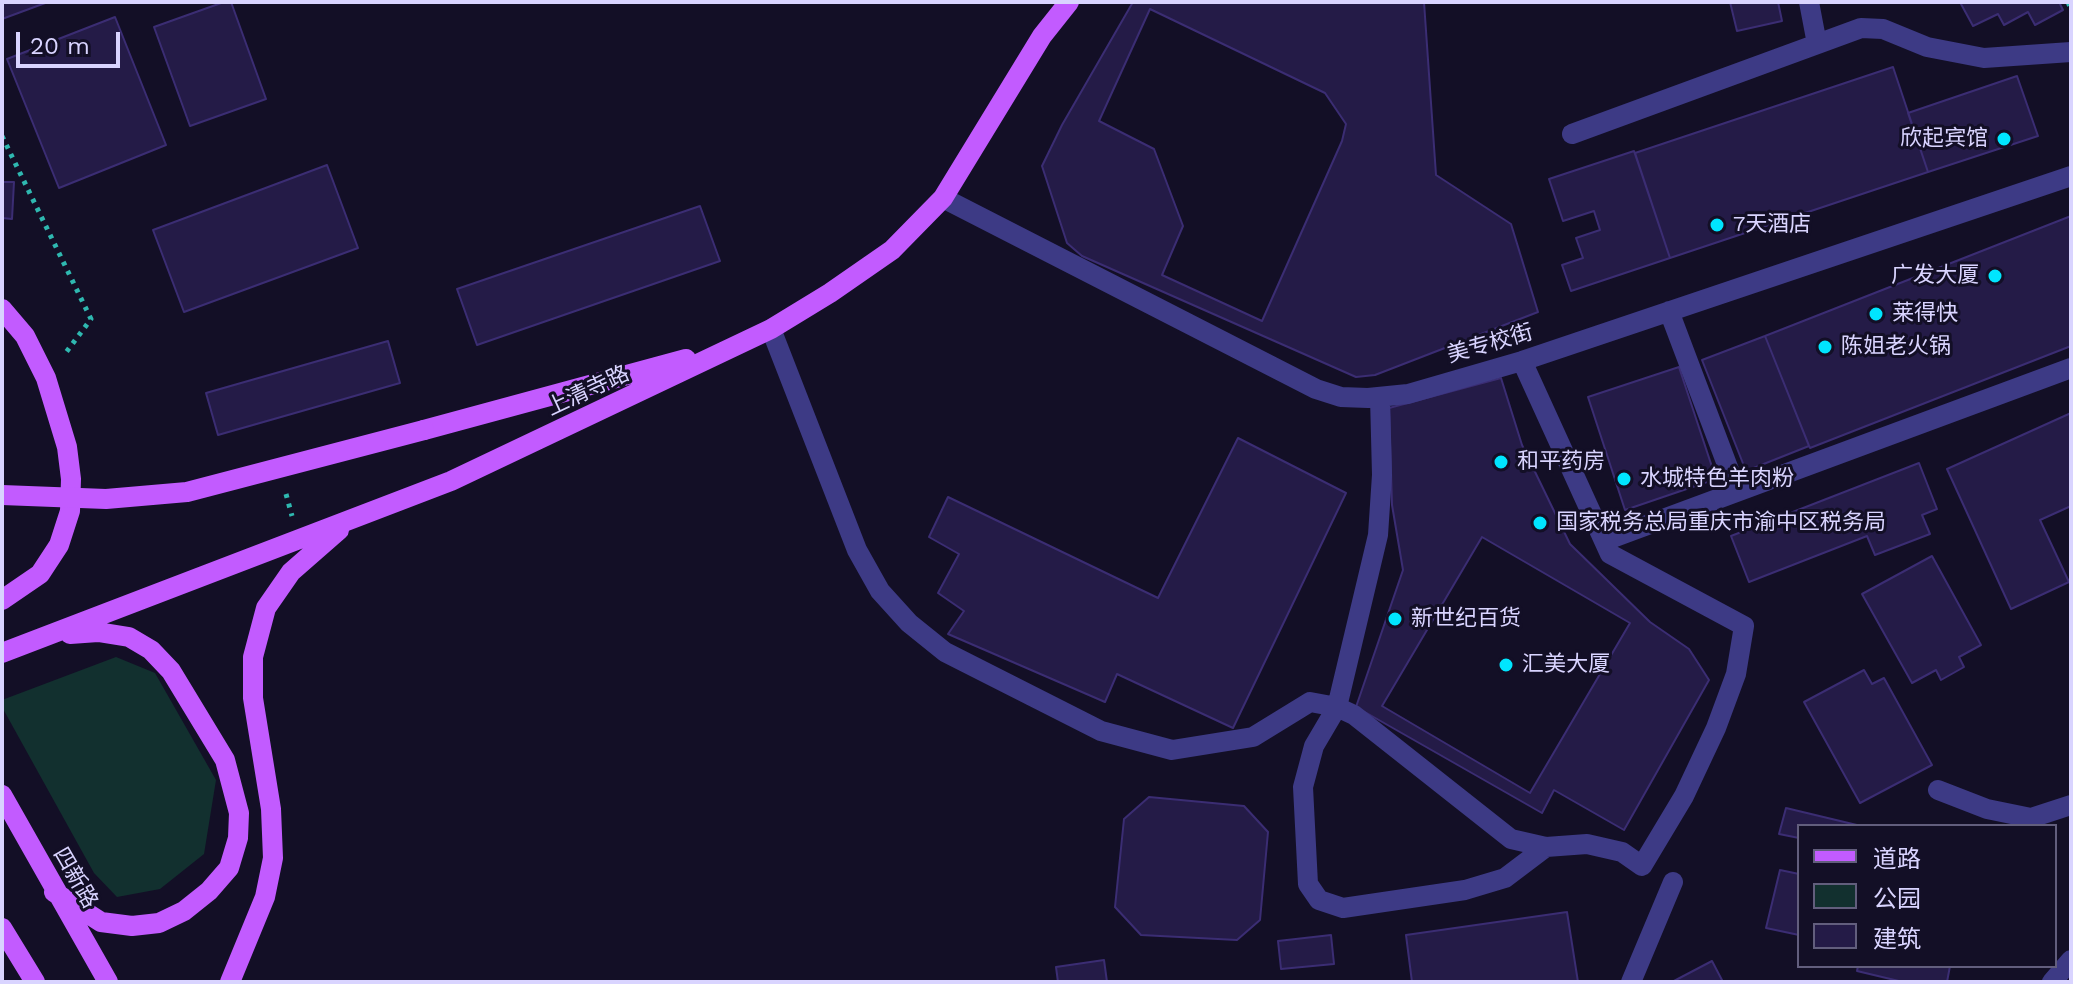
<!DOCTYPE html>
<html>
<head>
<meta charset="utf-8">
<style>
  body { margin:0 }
  #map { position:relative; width:2073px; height:984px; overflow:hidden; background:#130f26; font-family:"Work Sans","Noto Sans SC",sans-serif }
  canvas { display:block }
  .frame { position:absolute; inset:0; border:4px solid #d9d4ff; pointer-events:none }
  .legend { position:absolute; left:1797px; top:824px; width:260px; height:144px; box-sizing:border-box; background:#130f26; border:2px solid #625e7d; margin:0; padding:10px 14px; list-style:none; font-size:24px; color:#d9d4ff }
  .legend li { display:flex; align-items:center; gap:16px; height:40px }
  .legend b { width:40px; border:2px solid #625e7d }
  .scale { position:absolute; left:16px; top:32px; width:104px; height:36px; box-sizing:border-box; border:4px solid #d9d4ff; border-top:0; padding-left:10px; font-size:24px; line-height:28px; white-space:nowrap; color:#d9d4ff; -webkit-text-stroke:6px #130f26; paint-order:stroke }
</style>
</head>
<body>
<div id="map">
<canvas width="2073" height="984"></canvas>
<div class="frame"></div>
<ul class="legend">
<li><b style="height:10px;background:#c25bff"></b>道路</li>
<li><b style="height:22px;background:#12302f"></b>公园</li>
<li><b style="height:22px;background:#241b47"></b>建筑</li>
</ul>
<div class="scale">20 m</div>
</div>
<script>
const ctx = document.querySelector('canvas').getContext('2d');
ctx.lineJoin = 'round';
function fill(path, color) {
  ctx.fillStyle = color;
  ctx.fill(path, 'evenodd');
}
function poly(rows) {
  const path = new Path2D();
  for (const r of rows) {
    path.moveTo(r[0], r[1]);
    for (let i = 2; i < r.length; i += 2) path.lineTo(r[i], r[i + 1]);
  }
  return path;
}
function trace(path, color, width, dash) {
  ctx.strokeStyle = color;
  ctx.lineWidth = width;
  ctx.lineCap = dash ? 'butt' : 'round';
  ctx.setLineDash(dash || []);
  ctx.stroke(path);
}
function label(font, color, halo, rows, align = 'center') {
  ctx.font = font + ' "Work Sans","Noto Sans SC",sans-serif';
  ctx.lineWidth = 6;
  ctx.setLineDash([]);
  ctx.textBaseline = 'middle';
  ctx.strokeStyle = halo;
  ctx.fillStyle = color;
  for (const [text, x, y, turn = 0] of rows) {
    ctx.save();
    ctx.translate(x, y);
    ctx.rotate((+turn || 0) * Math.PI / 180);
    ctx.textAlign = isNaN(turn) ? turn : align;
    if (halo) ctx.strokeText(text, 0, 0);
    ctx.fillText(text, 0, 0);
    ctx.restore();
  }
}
const green = poly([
  [116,657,155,673,216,780,204,854,160,889,117,897,94,873,2,707,2,700]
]);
const building = poly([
  [2,2,48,2,2,19,2,2],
  [224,2,231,2,266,99,190,126,154,27,224,2],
  [1133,2,1424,2,1436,175,1511,224,1538,312,1375,375,1356,377,1082,256,1067,243,1042,166,1062,125,1133,2],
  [1730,2,1778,2,1782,21,1737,31,1730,2],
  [1964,2,2059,2,2063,10,2035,25,2028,12,2004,25,1998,14,1973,26,1961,4,1964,2],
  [1150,9,1325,93,1346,124,1342,141,1262,321,1162,275,1183,226,1154,149,1099,121,1150,9],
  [115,17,166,145,59,188,7,59,115,17],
  [1893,67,1928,172,1670,258,1635,153,1893,67],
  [2017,76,2038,136,1928,172,1908,113,2017,76],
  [1634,151,1670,258,1571,291,1562,265,1583,258,1576,238,1600,230,1594,211,1563,221,1549,179,1634,151],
  [327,165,358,248,184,312,153,230,327,165],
  [2,182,14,182,12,219,2,218,2,182],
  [700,206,720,261,477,345,457,289,700,206],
  [2071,216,2071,346,1810,448,1765,336,2071,216],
  [1765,336,1809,446,1746,471,1702,360,1765,336],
  [388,341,400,383,218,435,206,393,388,341],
  [1679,367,1716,479,1625,510,1588,397,1679,367],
  [1501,378,1522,445,1570,544,1650,622,1689,649,1709,680,1624,830,1554,790,1542,813,1356,707,1403,570,1392,505,1389,408,1501,378],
  [2071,413,2071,506,2040,520,2069,582,2011,609,1947,469,2071,413],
  [1238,438,1346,493,1233,728,1117,674,1105,702,948,634,964,611,938,593,959,554,929,537,948,497,1158,598,1238,438],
  [1919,463,1937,509,1922,515,1930,534,1875,555,1867,536,1749,582,1731,536,1919,463],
  [1482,537,1630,623,1530,793,1382,706,1482,537],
  [1932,556,1981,645,1959,657,1964,667,1941,680,1936,670,1912,683,1862,594,1932,556],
  [1864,670,1872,684,1884,678,1932,765,1860,803,1804,702,1864,670],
  [1149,797,1244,806,1268,832,1260,920,1237,940,1141,935,1115,907,1124,819,1149,797],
  [1786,808,1861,826,1799,826,1799,838,1779,834,1786,808],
  [1780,870,1799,874,1799,935,1766,928,1780,870],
  [1567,912,1578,982,1412,982,1406,935,1567,912],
  [1331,935,1334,964,1281,969,1278,941,1331,935],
  [1104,960,1107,982,1058,982,1056,967,1104,960],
  [1712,961,1723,982,1672,982,1712,961],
  [1858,966,1950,966,1947,982,1903,982,1857,971,1858,966]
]);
const path = poly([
  [2068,2,2071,9],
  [2,136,91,319,64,355],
  [286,494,292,516]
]);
const minor = poly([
  [1809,2,1817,44],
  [1572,134,1861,28,1883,29,1927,47,1984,58,2071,52],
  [943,198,1316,389,1341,397,1368,398,1408,394,1522,361,2071,176],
  [1669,311,1737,491],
  [771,329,857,550,880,591,909,623,945,652,1101,731,1172,750,1253,737,1310,702,1337,707,1354,715,1511,839,1546,847,1587,844,1622,852,1642,866,1684,796,1716,728,1736,674,1744,626,1610,554,1522,361],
  [1380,397,1382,475,1378,535,1337,707,1314,746,1303,787,1308,884,1319,900,1343,908,1465,890,1505,878,1546,847],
  [1604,541,2071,368],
  [1938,790,1987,809,2031,818,2071,805],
  [1631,982,1673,882],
  [2052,982,2071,960]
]);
const major = poly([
  [2,309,25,336,46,378,67,447,71,479,70,511,59,545,40,574,2,600],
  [424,430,686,359],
  [2,653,451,481,771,329,830,293,892,250,943,198,1042,36,1069,2],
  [2,795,108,982],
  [54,892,101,922,132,926,159,923,184,911,209,891,229,868,238,838,239,813,225,760,171,671,151,650,129,637,98,632,70,634],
  [2,928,35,982],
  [230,982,265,897,273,858,271,809,253,698,253,657,266,608,291,572,339,530]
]);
const majorBridge = poly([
  [2,495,106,499,187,492,424,430]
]);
const markers = [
  [2004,139,8,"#00e5ff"],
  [1717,225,8,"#00e5ff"],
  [1995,276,8,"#00e5ff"],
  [1876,314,8,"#00e5ff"],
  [1825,347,8,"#00e5ff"],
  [1501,462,8,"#00e5ff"],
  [1624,479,8,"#00e5ff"],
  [1540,523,8,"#00e5ff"],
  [1395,619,8,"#00e5ff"],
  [1506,665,8,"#00e5ff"]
];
const poiNames = [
  ["欣起宾馆",1988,139,"right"],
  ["7天酒店",1733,225],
  ["广发大厦",1979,276,"right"],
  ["莱得快",1892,314],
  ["陈姐老火锅",1841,347],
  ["和平药房",1517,462],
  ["水城特色羊肉粉",1640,479],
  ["国家税务总局重庆市渝中区税务局",1556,523],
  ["新世纪百货",1411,619],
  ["汇美大厦",1522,665]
];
const streetNames = [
  ["美专校街",1490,344,-16],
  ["上清寺路",588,391,-25],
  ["四新路",75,878,60]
];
fill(green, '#12302f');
fill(building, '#241b47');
trace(building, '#3b2d73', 2);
trace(path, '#2fb8b0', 5, [4, 6]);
trace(minor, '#3d3a85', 20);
trace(major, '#c25bff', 20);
trace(majorBridge, '#c25bff', 20);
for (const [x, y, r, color] of markers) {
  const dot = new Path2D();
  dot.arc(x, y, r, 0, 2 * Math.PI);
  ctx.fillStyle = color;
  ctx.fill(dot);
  trace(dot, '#130f26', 3);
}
label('22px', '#d9d4ff', '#130f26', poiNames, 'left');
label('22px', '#d9d4ff', '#130f26', streetNames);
</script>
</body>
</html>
